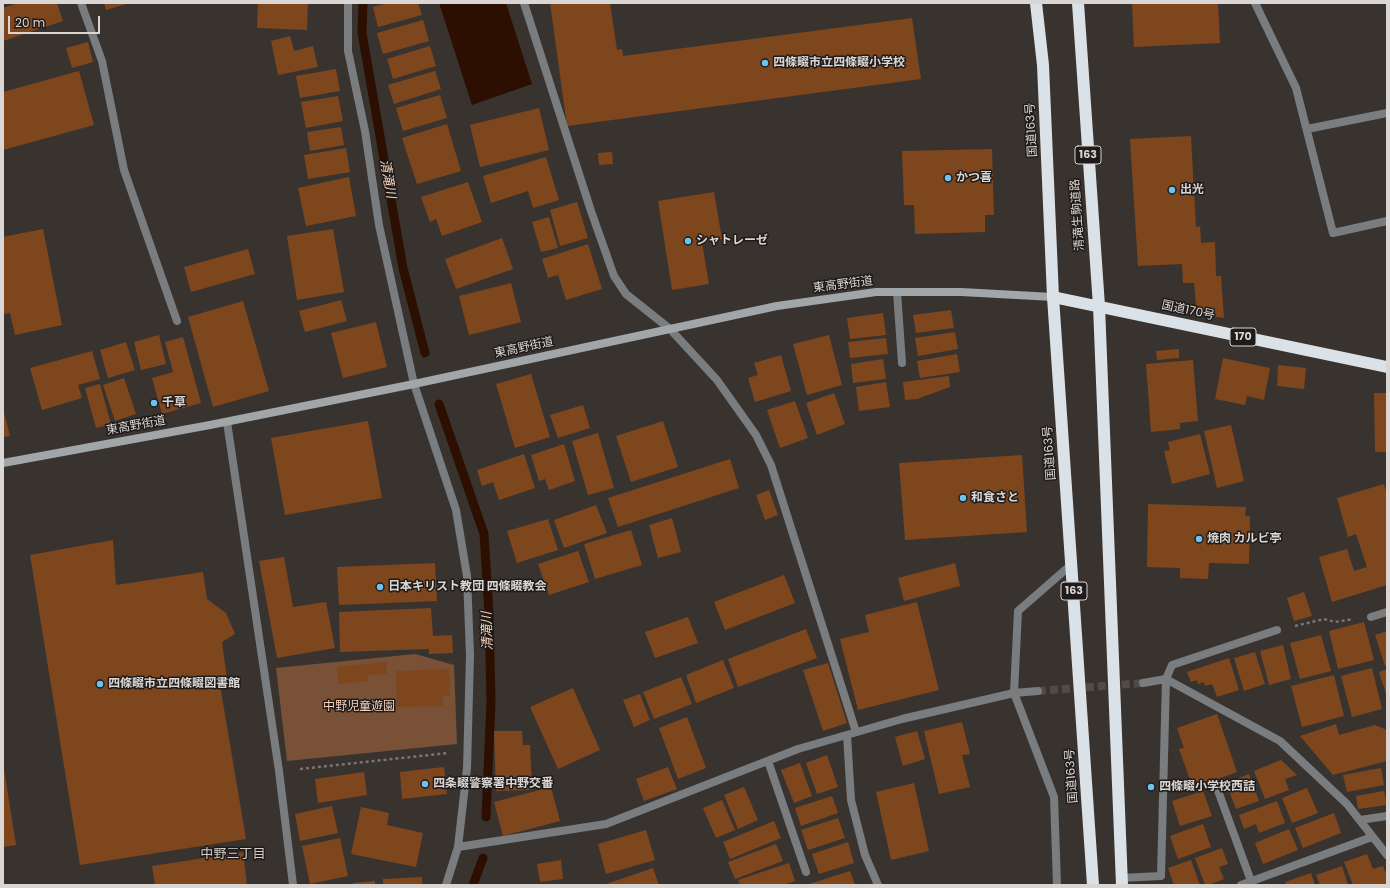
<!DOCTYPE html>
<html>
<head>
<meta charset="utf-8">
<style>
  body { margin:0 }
  #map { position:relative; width:1390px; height:888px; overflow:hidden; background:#39332f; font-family:Poppins,sans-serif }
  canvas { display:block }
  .frame { position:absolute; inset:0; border:4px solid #dad6d4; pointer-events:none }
  .scale { position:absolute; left:8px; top:16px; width:92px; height:18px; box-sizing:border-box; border:2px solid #dad6d4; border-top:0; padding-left:5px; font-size:12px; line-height:14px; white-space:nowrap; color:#dad6d4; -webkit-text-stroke:3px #1e1b1a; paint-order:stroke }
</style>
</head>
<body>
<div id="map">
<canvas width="1390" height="888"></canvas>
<div class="frame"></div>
<div class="scale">20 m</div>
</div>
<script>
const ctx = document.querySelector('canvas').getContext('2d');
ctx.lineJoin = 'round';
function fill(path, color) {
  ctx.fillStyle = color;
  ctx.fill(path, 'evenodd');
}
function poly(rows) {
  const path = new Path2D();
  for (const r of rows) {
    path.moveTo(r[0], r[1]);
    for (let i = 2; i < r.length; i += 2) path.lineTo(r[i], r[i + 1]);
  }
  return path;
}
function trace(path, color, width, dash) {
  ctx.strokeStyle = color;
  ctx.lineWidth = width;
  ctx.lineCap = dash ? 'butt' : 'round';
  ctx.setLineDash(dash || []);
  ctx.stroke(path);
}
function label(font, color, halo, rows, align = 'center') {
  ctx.font = font + ' Poppins,"Noto Sans JP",sans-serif';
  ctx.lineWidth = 3;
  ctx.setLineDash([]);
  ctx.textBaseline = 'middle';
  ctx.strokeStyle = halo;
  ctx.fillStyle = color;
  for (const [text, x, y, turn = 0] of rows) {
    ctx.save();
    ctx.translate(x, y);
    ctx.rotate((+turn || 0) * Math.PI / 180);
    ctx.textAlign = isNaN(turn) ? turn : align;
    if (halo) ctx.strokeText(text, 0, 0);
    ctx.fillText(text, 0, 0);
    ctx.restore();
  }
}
const green = poly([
  [415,654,454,665,457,744,287,761,276,668]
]);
const water = poly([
  [439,3,506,3,532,84,472,105]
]);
const stream = poly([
  [363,3,362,33,403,268,425,353],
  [439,404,484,534,489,614,491,702,486,817],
  [473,885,483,858]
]);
const building = poly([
  [18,3,57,3,63,21,3,41,3,8],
  [104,3,130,3,106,10],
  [258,3,308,3,307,30,257,28],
  [388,3,418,3,422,15,378,27,373,7],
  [550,3,610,3,617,50,622,49,623,56,912,18,921,79,567,126],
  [1151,3,1218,3,1220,43,1134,47,1132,4],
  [423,20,429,41,383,54,377,33],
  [290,36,294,51,313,46,318,67,278,75,271,41],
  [88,42,93,62,72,68,66,48],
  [430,46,436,66,393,79,387,59],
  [336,69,340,91,300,98,296,76],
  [79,71,94,125,3,150,3,92],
  [435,71,441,89,394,104,388,85],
  [440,95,447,118,403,131,396,108],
  [338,96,343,121,306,128,301,102],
  [539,108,549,150,480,167,470,125],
  [447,124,461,171,417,184,402,138],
  [341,127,344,145,310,151,307,132],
  [1191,136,1196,227,1200,226,1201,243,1215,242,1216,276,1221,276,1224,318,1199,314,1196,304,1194,283,1183,283,1182,264,1138,266,1130,139],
  [346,148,350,172,308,179,304,155],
  [992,149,994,215,985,215,985,232,915,234,914,205,904,205,902,151],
  [612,152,613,164,599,165,598,153],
  [546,157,559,200,533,208,528,191,491,203,483,176],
  [349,177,356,216,306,226,298,188],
  [468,182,482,222,442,236,436,219,430,222,421,197],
  [714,192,722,239,702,243,709,284,672,290,658,201],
  [577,202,588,238,560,246,550,210],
  [549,217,558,248,541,252,532,222],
  [43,229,62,325,15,335,10,313,3,314,3,237],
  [333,229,344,292,297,300,287,236],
  [502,238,513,269,456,289,445,259],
  [588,244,602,289,566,300,558,275,548,278,542,259],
  [248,249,255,274,191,292,184,267],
  [511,283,521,322,469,335,459,296],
  [341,300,347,321,305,332,299,311],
  [243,301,269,391,213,407,188,317],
  [951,310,954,328,916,333,913,315],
  [883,313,886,335,850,339,847,318],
  [376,322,387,367,343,378,331,333],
  [955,332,958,349,918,356,915,338],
  [159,335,166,364,141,370,134,342],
  [829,335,842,385,807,395,793,344],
  [183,337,201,403,162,414,152,378,173,372,165,342],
  [886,338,888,354,850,358,848,342],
  [126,342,135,370,108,378,100,350],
  [1179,349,1179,358,1157,360,1156,351],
  [92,351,100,379,78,385,82,398,42,410,30,368],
  [957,354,960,372,920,378,917,361],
  [781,355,791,391,755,402,748,378,758,375,754,363],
  [1223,358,1270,368,1264,400,1247,396,1245,405,1215,399],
  [883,359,886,379,853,383,851,364],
  [1193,360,1198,421,1180,423,1180,429,1151,432,1146,364],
  [1278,365,1306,368,1304,389,1277,386],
  [531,374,550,437,515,448,496,384],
  [949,376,950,387,917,399,905,400,903,382],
  [124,378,136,414,115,421,103,385],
  [886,382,890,407,859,411,856,387],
  [100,384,111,424,96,428,85,388],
  [834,393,845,424,817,435,806,403],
  [1374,393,1387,393,1387,452,1375,452],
  [795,401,808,438,780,448,767,410],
  [583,405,590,428,558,438,550,415],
  [3,408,10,436,3,437],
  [368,421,382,498,285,515,271,438],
  [663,421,678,467,631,482,616,436],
  [1231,425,1244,481,1217,488,1204,431],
  [598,433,614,488,588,495,572,441],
  [1200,434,1210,474,1172,484,1164,451,1170,450,1168,442],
  [564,444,575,481,549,490,545,479,539,481,531,455],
  [524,454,535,488,499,500,493,482,482,486,477,470],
  [1022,455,1027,532,905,540,899,463],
  [730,459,739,488,618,527,608,498],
  [1384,484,1387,494,1387,585,1332,602,1319,557,1347,549,1354,571,1367,567,1356,534,1348,537,1337,498],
  [769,490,778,515,765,520,756,495],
  [1148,504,1246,507,1245,516,1250,516,1249,564,1209,563,1208,579,1180,578,1180,568,1147,567],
  [596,505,607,533,564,548,554,520],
  [672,518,681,552,658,558,649,525],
  [548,519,558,550,517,563,507,531],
  [631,530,642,565,595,579,584,544],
  [113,540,116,585,203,572,207,599,226,613,235,634,222,642,228,685,220,685,246,839,80,865,30,555],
  [578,551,589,582,549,595,538,564],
  [284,557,293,607,326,602,335,648,277,658,259,561],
  [435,563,437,601,339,605,337,567],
  [955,563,960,586,904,601,898,578],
  [784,575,795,603,725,630,714,602],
  [1304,592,1312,616,1294,621,1287,598],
  [917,602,939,690,858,710,840,639,869,632,865,615],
  [431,608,433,636,452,635,453,653,429,654,429,649,340,652,339,612],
  [688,617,698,643,655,658,645,632],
  [1364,622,1374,660,1338,669,1329,631],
  [806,629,817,658,738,687,728,659],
  [1387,631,1387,665,1385,666,1375,635],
  [1321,635,1331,671,1300,679,1290,643],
  [1283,645,1291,679,1269,685,1260,651],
  [1255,652,1265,684,1244,691,1234,658],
  [1229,658,1239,690,1217,697,1212,684,1205,686,1204,682,1198,684,1197,680,1191,682,1187,672],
  [723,660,734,688,696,703,686,675],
  [386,662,387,674,368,675,368,681,338,684,337,667],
  [828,663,847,723,823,731,803,670],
  [1372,668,1382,709,1352,717,1341,676],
  [449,669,450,696,443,696,443,706,397,707,396,671],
  [1387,669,1387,697,1379,672],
  [1334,675,1344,716,1302,727,1291,686],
  [681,677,692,704,654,719,643,692],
  [573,688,600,750,558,769,530,707],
  [640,694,650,720,634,727,623,700],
  [1217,714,1237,772,1193,788,1179,749,1184,748,1177,728],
  [687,717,706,768,678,779,659,728],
  [962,722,970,754,962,755,970,787,939,794,924,731],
  [1336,724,1339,735,1375,725,1387,730,1387,761,1333,775,1300,736],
  [494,731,522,731,523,745,530,745,532,790,496,791],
  [917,731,925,759,903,766,895,737],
  [827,755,838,787,817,794,806,763],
  [1281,760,1297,775,1285,779,1289,790,1265,799,1254,771],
  [3,763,16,845,3,847],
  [800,763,812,796,794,803,781,770],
  [444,767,447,794,402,799,400,772],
  [668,767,677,789,644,801,636,779],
  [1381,768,1384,785,1347,792,1343,775],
  [364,772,367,795,318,803,315,779],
  [1249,774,1259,801,1236,809,1226,783],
  [914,783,929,851,891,860,876,792],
  [551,787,560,821,503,836,494,802],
  [744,787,758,820,738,829,724,795],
  [1307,788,1318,813,1292,823,1282,798],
  [1203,791,1212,816,1180,826,1172,801],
  [1384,791,1387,805,1358,809,1356,796],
  [832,796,838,813,801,826,795,808],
  [722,800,735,830,716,838,703,808],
  [1277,801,1285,823,1259,833,1256,824,1244,829,1239,815],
  [332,806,338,833,300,841,295,814],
  [361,807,389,813,387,825,423,833,416,867,351,854],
  [1334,813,1341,833,1303,848,1295,828],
  [838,818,845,838,808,850,801,830],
  [774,821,781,838,730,859,723,842],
  [1203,824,1211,847,1178,859,1170,836],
  [1289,829,1298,850,1263,864,1255,843],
  [646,830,655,860,606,874,598,844],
  [340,838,348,876,310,884,302,846],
  [848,842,854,863,819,874,812,854],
  [776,844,783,861,735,879,728,862],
  [1222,848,1228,864,1219,867,1224,879,1209,885,1205,885,1195,858],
  [243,852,247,885,155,885,152,866],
  [1367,854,1373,869,1383,866,1387,876,1387,885,1353,885,1344,862],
  [561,860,563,879,540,882,537,864],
  [1191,860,1200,885,1174,885,1168,868],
  [789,863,795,881,783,885,740,885,738,880],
  [1342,866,1348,885,1320,885,1316,875],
  [653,868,659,885,603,885],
  [850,871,855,885,806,885],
  [1311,873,1315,885,1286,885,1285,882],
  [422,877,422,885,383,885,383,879],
  [375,881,375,885,353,885,353,883]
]);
const streetTunnel = poly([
  [1038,691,1143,683]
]);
const path = poly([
  [1295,626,1324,619,1335,622,1353,619],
  [300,769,448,753]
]);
const lane = poly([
  [524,3,591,211,614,276,626,294,670,329,717,380,756,435,771,465,856,732],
  [897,292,902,363],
  [1166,679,1172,665,1277,630],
  [768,761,806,872]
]);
const street = poly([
  [81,3,102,61,124,170,177,321],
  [348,3,348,51,365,131,379,225,414,384,456,510,467,576,470,655,467,768,458,847,446,885],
  [1255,3,1296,88,1333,233,1387,221],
  [1307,129,1387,113],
  [227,422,279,771,293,885],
  [1371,617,1387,612],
  [1143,683,1166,679],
  [1038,691,1014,693,1054,797,1057,885],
  [847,735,851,800,865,855,878,885],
  [1217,788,1251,881],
  [1360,820,1387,816],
  [458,847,606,824,798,749,902,719,1014,693,1018,611,1072,564],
  [1121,878,1161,876,1166,679,1280,741,1347,804,1387,855],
  [1241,885,1372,837]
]);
const secondary = poly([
  [3,463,210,425,414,384,777,306,876,292,961,292,1053,297]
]);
const highway = poly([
  [1036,3,1043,65,1053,297,1093,885],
  [1078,3,1099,306,1122,885],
  [1053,297,1387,367]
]);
const markers = [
  [765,63,4,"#6cc3f2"],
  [948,178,4,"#6cc3f2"],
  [1172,190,4,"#6cc3f2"],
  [688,241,4,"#6cc3f2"],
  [154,403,4,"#6cc3f2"],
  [963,498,4,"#6cc3f2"],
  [1199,539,4,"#6cc3f2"],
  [380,587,4,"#6cc3f2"],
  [100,684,4,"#6cc3f2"],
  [425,784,4,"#6cc3f2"],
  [1151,787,4,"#6cc3f2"]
];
const shields = [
  [1088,155,26],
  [1243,337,26],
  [1074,591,26]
];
const shieldNames = [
  ["163",1088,155],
  ["170",1243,337],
  ["163",1074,591]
];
const poiNames = [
  ["四條畷市立四條畷小学校",773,63],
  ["かつ喜",956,178],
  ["出光",1180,190],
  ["シャトレーゼ",696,241],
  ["千草",162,403],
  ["和食さと",971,498],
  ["焼肉 カルビ亭",1207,539],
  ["日本キリスト教団 四條畷教会",388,587],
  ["四條畷市立四條畷図書館",108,684],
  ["四条畷警察署中野交番",433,784],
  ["四條畷小学校西詰",1159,787]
];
const streetNames = [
  ["国道163号",1032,130,-93],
  ["清滝生駒道路",1078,215,-94],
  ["東高野街道",843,285,-7],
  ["国道170号",1188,311,12],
  ["東高野街道",524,348,-12],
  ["東高野街道",136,426,-10],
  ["国道163号",1050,453,-94],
  ["国道163号",1072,776,-94]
];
const parkNames = [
  ["中野児童遊園",359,707]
];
const waterNames = [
  ["清滝川",387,179,80],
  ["清滝川",488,631,-92]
];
const neighbourhoodNames = [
  ["中野三丁目",233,855]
];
fill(green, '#795137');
fill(water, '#2c0f00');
trace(stream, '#2c0f00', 9);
fill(building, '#7e461d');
trace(streetTunnel, '#514b48', 8, [8, 4]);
trace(path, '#7b7673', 2.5, [3, 3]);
trace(lane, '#7a7d7f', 8);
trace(street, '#7a7d7f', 8);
trace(secondary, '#a1a6a9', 8);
trace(highway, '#dae2e7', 12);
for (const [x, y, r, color] of markers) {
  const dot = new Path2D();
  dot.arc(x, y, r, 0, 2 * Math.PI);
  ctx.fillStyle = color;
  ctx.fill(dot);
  trace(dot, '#1e1b1a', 1.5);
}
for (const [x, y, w] of shields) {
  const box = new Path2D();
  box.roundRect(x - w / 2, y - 9, w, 18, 3);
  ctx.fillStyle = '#1e1b1a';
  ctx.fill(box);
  trace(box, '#dad6d4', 1);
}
label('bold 11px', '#dad6d4', null, shieldNames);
label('bold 12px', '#dad6d4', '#1e1b1a', poiNames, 'left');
label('12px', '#dad6d4', '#1e1b1a', streetNames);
label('12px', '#f5d2bc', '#1e1b1a', parkNames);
label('italic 13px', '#f8d4be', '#1e1b1a', waterNames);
label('13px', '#d4ccc7', '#1e1b1a', neighbourhoodNames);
</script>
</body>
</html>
